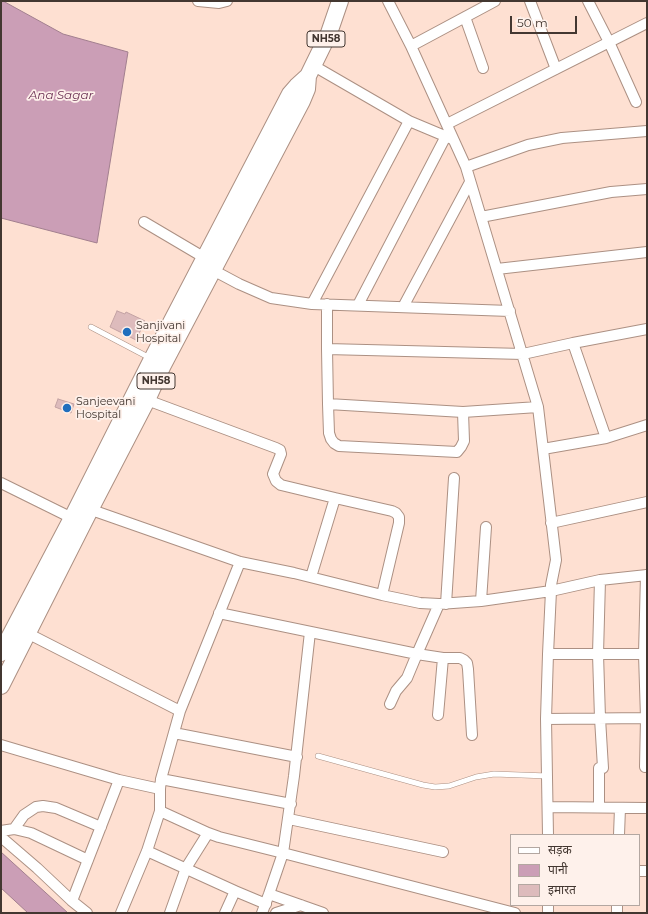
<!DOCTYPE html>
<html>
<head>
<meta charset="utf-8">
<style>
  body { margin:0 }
  #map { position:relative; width:648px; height:914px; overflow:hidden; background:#fee0d2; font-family:Montserrat,"Noto Sans Devanagari",sans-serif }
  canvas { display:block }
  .frame { position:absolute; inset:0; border:2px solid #433731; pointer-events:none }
  .legend { position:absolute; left:510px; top:834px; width:130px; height:72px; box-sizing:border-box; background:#fef1eb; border:1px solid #b3a7a1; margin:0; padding:5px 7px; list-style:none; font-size:12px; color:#433731 }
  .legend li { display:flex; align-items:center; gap:8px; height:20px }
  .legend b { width:20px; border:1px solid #b3a7a1 }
  .scale { position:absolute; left:510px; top:16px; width:67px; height:18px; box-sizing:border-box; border:2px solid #433731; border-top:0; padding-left:5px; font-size:12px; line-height:14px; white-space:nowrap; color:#433731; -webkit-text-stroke:3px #fef1eb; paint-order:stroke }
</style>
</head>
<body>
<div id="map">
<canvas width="648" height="914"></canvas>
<div class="frame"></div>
<ul class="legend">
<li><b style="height:5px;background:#fff"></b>सड़क</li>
<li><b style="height:11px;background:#cb9eb6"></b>पानी</li>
<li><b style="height:11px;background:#ddbbbc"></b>इमारत</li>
</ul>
<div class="scale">50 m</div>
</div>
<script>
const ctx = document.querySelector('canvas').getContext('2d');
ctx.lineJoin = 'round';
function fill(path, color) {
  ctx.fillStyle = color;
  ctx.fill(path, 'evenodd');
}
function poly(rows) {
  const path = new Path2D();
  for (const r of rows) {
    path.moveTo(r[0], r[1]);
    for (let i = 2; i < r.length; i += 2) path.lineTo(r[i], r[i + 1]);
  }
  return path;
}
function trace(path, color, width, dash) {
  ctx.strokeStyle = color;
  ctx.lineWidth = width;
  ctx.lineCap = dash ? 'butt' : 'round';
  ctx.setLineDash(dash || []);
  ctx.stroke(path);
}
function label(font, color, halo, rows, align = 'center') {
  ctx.font = font + ' Montserrat,sans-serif';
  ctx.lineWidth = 3.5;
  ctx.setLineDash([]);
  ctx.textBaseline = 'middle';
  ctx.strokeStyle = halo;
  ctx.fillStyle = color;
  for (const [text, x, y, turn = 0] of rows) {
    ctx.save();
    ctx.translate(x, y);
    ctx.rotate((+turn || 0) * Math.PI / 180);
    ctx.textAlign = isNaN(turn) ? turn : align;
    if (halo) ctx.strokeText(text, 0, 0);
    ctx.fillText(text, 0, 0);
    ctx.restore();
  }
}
const water = poly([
  [1,1,3,1,63,34,128,52,97,243,1,218,1,1],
  [1,852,68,913,28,913,1,888,1,852]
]);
const building = poly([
  [117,311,125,314,126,312,145,321,136,340,110,327,117,311],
  [58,399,74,404,71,413,55,407,58,399]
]);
const service = poly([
  [91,327,150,358],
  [318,756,423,785,435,787,449,786,476,777,494,774,548,776]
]);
const minor = poly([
  [198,1,219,3,227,1],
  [388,1,411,46,466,167,538,407,556,560,551,585,551,591,548,654,546,719,548,835],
  [530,1,556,69],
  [588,1,609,42,636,102],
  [465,17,483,68],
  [411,46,495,1],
  [314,66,409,121,312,304,510,311],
  [409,121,452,139],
  [447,124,647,23],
  [466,167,528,145,562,138,647,131],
  [481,217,611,192,647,189],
  [144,222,210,261],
  [209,268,239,284,271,298,312,304],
  [497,269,647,252],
  [327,304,327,349,523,354,573,343,647,329],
  [358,305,446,136],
  [403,307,470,182],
  [573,343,606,438],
  [327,349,328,404,463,412,538,407],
  [147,400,276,448,280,450,281,454,273,474,276,481,281,485,335,498,311,577],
  [328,404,329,433,331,439,334,443,339,446,457,452,461,447,464,441,463,412],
  [543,449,606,438,647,425],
  [1,483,76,520],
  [335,498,392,511,396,513,399,517,399,523,382,595],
  [86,508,240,562,294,573,382,595,420,603,439,604,481,601,551,591,600,580,647,575],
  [551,523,647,502],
  [600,580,598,654,600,718,603,768],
  [481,601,486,527],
  [446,604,454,478],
  [219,613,417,654,439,604],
  [548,654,647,654],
  [390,704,396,691,407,678,417,654,443,658,460,658,464,660,467,663,468,669,472,735],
  [180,711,240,562],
  [438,715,443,658],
  [546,719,647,718],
  [174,733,297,757],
  [1,745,119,780,160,789,161,779,180,711,27,633],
  [645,767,646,718,644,654,646,575],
  [161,779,291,804],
  [548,807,647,808],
  [599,807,599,768],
  [160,811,208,833],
  [289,819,443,852],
  [14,829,24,815,36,807,43,806,56,808,101,827],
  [1,831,14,829,31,833,88,860],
  [619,835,620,808],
  [1,837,37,868,72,901,87,913],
  [147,851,235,891,266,904],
  [639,871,647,871],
  [269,894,323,913],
  [72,901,119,780],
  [121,913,147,851,160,811,160,789],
  [170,913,186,868,208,833,219,837,283,853,515,913],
  [225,913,235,891],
  [262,913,269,894,283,853,294,776,310,632],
  [276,913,301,905],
  [548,913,548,905],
  [617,913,617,905]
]);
const trunk = poly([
  [1,653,72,518,152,359,290,94,297,86,308,76],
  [1,686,90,510,147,400,163,365,302,101,307,89,308,76,329,33,340,1]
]);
const markers = [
  [127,332,5,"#206ebd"],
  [67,408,5,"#206ebd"]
];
const shields = [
  [326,39,38],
  [156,381,38]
];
const shieldNames = [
  ["NH58",326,39],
  ["NH58",156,381]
];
const poiNames = [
  ["Sanjivani",136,326],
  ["Hospital",136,339],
  ["Sanjeevani",76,402],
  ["Hospital",76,415]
];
const waterNames = [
  ["Ana Sagar",61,95]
];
fill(water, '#cb9eb6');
trace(water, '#a27f8e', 1);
fill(building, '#ddbbbc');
trace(building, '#c3a2a3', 1);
trace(service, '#ac9083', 6);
trace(minor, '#ac9083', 12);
trace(trunk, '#ac9083', 18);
trace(service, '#fff', 5);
trace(minor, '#fff', 10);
trace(trunk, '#fff', 16);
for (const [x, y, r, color] of markers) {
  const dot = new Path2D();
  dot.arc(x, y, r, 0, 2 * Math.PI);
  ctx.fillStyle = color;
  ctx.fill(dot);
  trace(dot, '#fef1eb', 1.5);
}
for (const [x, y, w] of shields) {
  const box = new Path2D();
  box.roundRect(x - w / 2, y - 8, w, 16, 3);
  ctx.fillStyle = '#fef1eb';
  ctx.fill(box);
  trace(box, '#433731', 1);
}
label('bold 10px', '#433731', null, shieldNames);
label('11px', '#433731', '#fef1eb', poiNames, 'left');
label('italic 12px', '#6e3557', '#fef1eb', waterNames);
</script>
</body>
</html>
